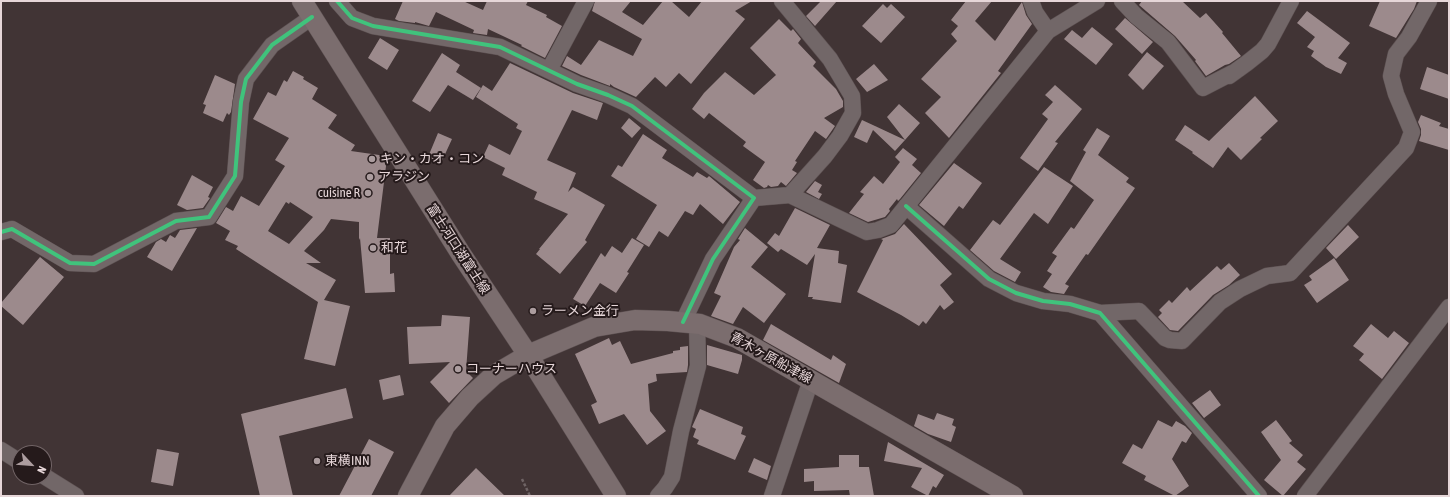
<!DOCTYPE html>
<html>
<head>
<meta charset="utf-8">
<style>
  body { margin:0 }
  #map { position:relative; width:1450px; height:497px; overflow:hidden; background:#413435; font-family:"Asap Condensed",sans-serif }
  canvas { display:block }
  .frame { position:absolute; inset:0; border:2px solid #e6d6d8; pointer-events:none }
  .north { position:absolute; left:12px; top:445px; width:40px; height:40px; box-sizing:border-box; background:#251a1b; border:1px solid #726567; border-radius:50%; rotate:116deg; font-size:11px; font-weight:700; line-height:16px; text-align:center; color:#e6d6d8 }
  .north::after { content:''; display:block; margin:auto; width:14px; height:18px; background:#ac9d9f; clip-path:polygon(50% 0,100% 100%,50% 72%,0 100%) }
</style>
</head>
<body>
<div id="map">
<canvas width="1450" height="497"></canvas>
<div class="frame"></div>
<div class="north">N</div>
</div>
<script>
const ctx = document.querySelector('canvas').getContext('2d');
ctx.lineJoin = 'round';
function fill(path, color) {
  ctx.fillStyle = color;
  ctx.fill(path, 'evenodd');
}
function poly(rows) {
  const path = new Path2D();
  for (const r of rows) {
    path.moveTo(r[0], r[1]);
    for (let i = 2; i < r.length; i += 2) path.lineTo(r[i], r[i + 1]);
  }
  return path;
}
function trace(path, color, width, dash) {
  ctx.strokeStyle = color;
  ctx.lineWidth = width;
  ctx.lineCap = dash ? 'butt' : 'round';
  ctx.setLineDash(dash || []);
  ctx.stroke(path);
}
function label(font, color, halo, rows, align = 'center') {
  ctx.font = font + ' "Asap Condensed","Noto Sans JP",sans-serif';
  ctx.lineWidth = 4;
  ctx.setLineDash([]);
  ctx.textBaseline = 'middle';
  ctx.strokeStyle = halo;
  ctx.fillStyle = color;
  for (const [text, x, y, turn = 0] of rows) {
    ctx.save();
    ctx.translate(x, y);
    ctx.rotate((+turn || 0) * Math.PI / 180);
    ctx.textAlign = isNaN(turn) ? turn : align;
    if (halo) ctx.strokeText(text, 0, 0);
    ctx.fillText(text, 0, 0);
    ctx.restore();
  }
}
const building = poly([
  [403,1,463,1,483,10,487,1,528,1,526,5,547,15,546,17,562,26,545,58,521,46,522,45,488,29,487,35,473,33,474,30,436,12,429,26,415,22,415,23,399,21,395,19],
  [595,1,631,1,622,12,643,25,663,1,671,1,689,17,702,1,752,1,735,11,745,19,691,84,679,73,666,87,655,77,636,97,614,87,610,84,610,86,581,75,562,66,567,56,581,65,599,40,633,56,642,39,592,11],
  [821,1,837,1,815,26,806,16],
  [966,1,992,1,975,21,995,41,1022,2,1026,15,1032,24,998,71,1001,73,949,138,925,113,941,97,921,79,957,41,951,34,958,26,951,20],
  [1142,1,1182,1,1200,18,1206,13,1223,32,1222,33,1241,56,1229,64,1225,65,1206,76,1195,61,1196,60,1175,36,1139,5],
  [1380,1,1417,1,1414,9,1396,38,1369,26],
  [883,4,887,8,891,4,905,17,881,43,862,26],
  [1307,11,1350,43,1338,58,1347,63,1341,74,1326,67,1311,56,1314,51,1307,47,1315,37,1297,23],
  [1125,18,1153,42,1142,54,1115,29],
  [779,19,791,31,793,29,801,39,798,43,816,62,813,66,836,89,843,101,843,107,824,118,835,126,826,139,815,131,795,161,797,162,792,170,797,173,786,186,781,182,778,186,771,187,768,185,767,187,764,188,753,180,765,162,743,146,746,142,709,113,704,119,692,109,704,93,725,72,754,95,776,75,750,48],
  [1092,27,1113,44,1096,65,1064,39,1072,30,1082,38],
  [380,38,399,50,387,70,368,58],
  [1147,52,1164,66,1143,90,1128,75],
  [442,53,460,65,456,72,481,88,473,100,448,85,430,112,412,101],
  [510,63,573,93,603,103,597,120,572,110,547,160,576,173,568,192,573,187,605,205,585,240,587,242,560,274,536,254,540,249,539,249,568,214,534,199,537,192,502,175,505,168,483,157,489,144,510,155,522,131,516,128,518,124,476,97,483,85,492,91],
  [874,64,888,80,867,92,856,79],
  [1427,67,1449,75,1449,99,1420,89],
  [293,71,304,77,303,79,318,88,312,99,337,115,328,128,355,145,351,151,386,156,387,158,377,238,390,238,390,274,394,273,395,292,365,293,360,238,359,240,359,222,331,219,324,230,304,251,321,263,306,263,336,280,324,300,350,306,335,366,304,359,318,302,236,249,238,246,225,240,230,231,216,223,226,207,233,211,241,196,259,206,285,166,275,160,289,138,253,119,268,92,276,96,284,80,287,82],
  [286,202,289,204,290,202,313,217,289,244,268,231],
  [215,75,235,84,231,112,229,115,227,113,223,122,203,113,206,105,203,104],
  [1055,85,1082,109,1055,142,1058,143,1038,171,1020,158,1048,119,1042,114,1053,102,1045,95],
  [1255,96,1278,121,1260,138,1262,139,1241,160,1228,147,1213,168,1192,153,1193,152,1175,140,1185,125,1209,141],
  [899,104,920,123,905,140,887,117],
  [1421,115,1441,123,1439,126,1449,129,1449,150,1419,141,1421,135,1421,129,1418,122],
  [629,118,641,128,632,138,621,128],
  [862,120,875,126,905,140,895,151,873,130,867,143,854,137],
  [1097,128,1110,136,1098,155,1129,178,1126,182,1135,188,1088,255,1086,254,1065,284,1069,286,1064,294,1051,292,1043,287,1052,274,1047,271,1057,256,1052,253,1071,227,1074,229,1094,200,1070,181,1086,152,1083,150],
  [438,133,452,139,441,163,428,157],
  [643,134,667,150,662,158,693,177,697,172,707,178,709,176,740,202,723,224,700,204,693,215,685,211,668,237,659,231,649,247,636,239,657,205,611,176,618,165,622,167],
  [903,148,917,159,912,165,921,173,900,199,898,201,897,199,889,209,890,211,885,217,868,222,849,213,864,194,860,192,874,176,883,184,900,162,895,157],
  [954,163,982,183,963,209,959,206,944,226,919,205],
  [1044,167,1073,186,1048,224,1034,213,1000,259,1021,272,1015,282,994,271,970,250,993,220,1000,225],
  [192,175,213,187,208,197,210,198,203,208,187,210,177,205],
  [815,181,822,185,818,192,822,194,819,199,806,192],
  [795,208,830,225,817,248,839,251,838,263,847,265,841,303,812,299,813,297,808,297,815,254,807,265,781,249,778,252,767,243,775,233,779,236],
  [904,224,952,274,940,285,954,302,944,310,940,305,926,324,923,321,919,326,901,315,857,292,883,240,881,239,895,234],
  [1348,225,1359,237,1336,259,1326,248],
  [197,228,172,271,147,257,156,242,161,239,166,242,170,235,175,238,180,230],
  [745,228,768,247,751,267,786,294,764,323,743,307,733,324,711,316,721,296,714,293,734,247,740,240,738,239],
  [632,238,644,245,627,272,629,273,616,293,600,283,585,306,573,299,601,253,605,257,612,246,622,253],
  [40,257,64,277,23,325,1,306,1,303],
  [1334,258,1349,280,1317,303,1304,285,1312,280,1309,276],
  [1229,263,1240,275,1229,285,1213,295,1178,331,1170,330,1158,317,1162,313,1159,310,1169,300,1172,303,1187,287,1190,291,1217,266,1221,270],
  [442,315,470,317,466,371,473,378,449,403,430,382,450,362,409,364,407,327,441,326],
  [771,324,831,360,833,355,846,364,839,383,763,340],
  [1371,324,1388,338,1394,331,1409,343,1382,379,1359,360,1364,354,1353,346],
  [609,338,612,345,620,341,631,364,673,353,673,351,680,350,680,347,688,346,688,365,687,372,656,374,657,381,648,384,650,411,666,431,647,445,624,414,599,424,591,405,597,402,575,354],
  [707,345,742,355,742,360,738,374,707,365],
  [400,375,404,395,383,400,379,380],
  [346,388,353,418,279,436,293,496,260,496,241,414],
  [1210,390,1221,405,1204,418,1192,403],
  [700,409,743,427,741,434,746,436,735,460,697,444,699,440,693,437,696,429,692,427],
  [937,413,954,419,952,425,956,427,951,442,928,434,914,426,918,414,934,420],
  [1158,420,1172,427,1176,421,1185,426,1192,433,1186,443,1182,441,1172,459,1189,486,1175,496,1144,480,1146,476,1122,463,1133,444,1142,449],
  [1276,420,1292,441,1289,443,1303,455,1297,462,1306,469,1283,496,1264,480,1281,460,1261,432],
  [369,439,394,452,371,496,339,496],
  [888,442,944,475,936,488,933,486,928,496,911,487,922,468,884,461],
  [157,449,179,453,173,486,151,482],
  [839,455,859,455,859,467,869,467,874,496,850,496,849,490,814,491,814,481,804,482,804,469,839,467],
  [754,458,771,466,767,480,748,472],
  [476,468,505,496,449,496]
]);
const path = poly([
  [522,479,530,496]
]);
const minor = poly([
  [337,1,352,18,373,26,500,47,577,84,608,95,632,106,754,198,790,195,825,156,840,136,853,113,852,96,830,59,782,1],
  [1031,1,1035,12,1048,31],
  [1122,1,1136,16,1168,42,1203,88,1232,73],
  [549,70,586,1],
  [1229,76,1247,63,1262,51,1268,44,1291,1],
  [790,195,867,232,878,230,891,225,1048,31,1097,1],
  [906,206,989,279,1016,293,1043,301,1070,304,1100,313,1259,496],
  [1,232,12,229,70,263,94,264,176,221,209,217,235,176,241,102,246,79,272,45,312,17],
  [1100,313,1139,311,1165,338,1170,340,1182,341,1220,302,1240,289,1267,276,1290,273,1406,148,1412,132,1396,94,1391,76,1396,54,1409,37,1429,1],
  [683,322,713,259,754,198],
  [1,450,20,462],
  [44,476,76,496],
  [658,496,665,488,672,477,681,431,698,366,697,323],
  [772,496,811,380],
  [1305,496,1449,307]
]);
const major = poly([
  [302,1,461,254,528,355,616,496],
  [408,496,445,426,470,397,494,375,528,355,594,327,635,320,668,321,700,324,737,338,1013,496]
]);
const cycleway = poly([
  [337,1,352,18,373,26,500,47,577,84,608,95,632,106,754,198,713,259,683,322],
  [906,206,989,279,1016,293,1043,301,1070,304,1100,313,1259,496],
  [1,232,12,229,70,263,94,264,176,221,209,217,235,176,241,102,246,79,272,45,312,17]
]);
const markers = [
  [372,159,4,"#ac9d9f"],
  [370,177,4,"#ac9d9f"],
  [368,193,4,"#ac9d9f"],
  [373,248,4,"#ac9d9f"],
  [533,311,4,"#ac9d9f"],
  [458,369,4,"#ac9d9f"],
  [317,461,4,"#ac9d9f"]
];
const poiNames = [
  ["キン・カオ・コン",380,159],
  ["アラジン",378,177],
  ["cuisine R",360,193,"right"],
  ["和花",381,248],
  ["ラーメン金行",541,311],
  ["コーナーハウス",466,369],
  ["東横INN",325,461]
];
const streetNames = [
  ["富士河口湖富士線",458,249,57],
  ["青木ヶ原船津線",771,358,29]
];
fill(building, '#9c8a8c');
trace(minor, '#5d5152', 17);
trace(major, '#5d5152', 21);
trace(path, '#6f6465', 2.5, [3, 2]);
trace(minor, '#726768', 16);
trace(major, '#7b6d6e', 20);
trace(cycleway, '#40c37c', 4);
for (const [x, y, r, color] of markers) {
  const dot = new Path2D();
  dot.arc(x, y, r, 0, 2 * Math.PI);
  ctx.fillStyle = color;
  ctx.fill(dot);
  trace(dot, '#251a1b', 1.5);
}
label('13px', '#e6d6d8', '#251a1b', poiNames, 'left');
label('13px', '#e6d6d8', '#251a1b', streetNames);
</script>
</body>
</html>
